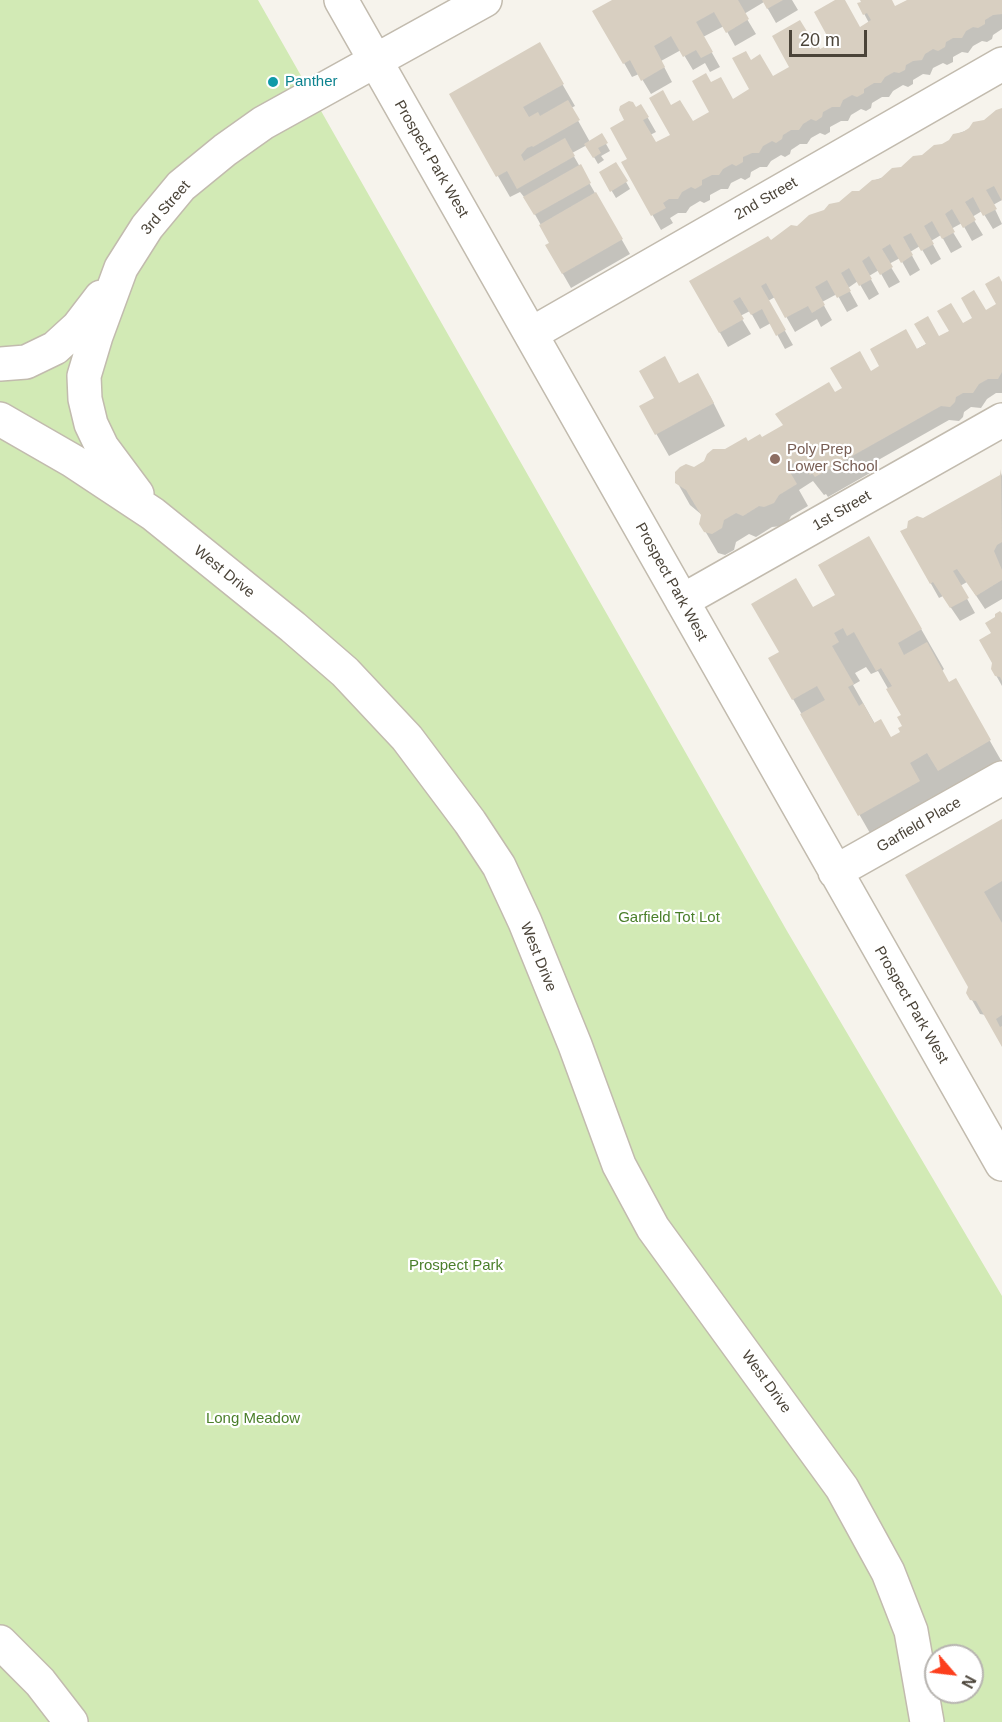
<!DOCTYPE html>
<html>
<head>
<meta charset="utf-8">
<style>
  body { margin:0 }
  #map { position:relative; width:1002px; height:1722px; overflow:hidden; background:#f6f3ec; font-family:Arial,sans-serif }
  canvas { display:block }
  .north { position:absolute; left:924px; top:1644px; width:60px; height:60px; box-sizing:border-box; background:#fff; border:2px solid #b7b4b0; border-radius:50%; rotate:118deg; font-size:16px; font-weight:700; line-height:24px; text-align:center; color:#4b4439 }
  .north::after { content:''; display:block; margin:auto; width:21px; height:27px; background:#fc3f1d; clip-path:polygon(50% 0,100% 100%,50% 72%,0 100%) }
  .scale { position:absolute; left:789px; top:30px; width:78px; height:27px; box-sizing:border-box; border:3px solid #4b4439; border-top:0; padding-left:8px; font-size:18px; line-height:21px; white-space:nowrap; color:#4b4439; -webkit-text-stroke:4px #fff; paint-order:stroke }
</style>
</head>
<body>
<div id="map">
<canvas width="1002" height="1722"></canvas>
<div class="north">N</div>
<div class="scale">20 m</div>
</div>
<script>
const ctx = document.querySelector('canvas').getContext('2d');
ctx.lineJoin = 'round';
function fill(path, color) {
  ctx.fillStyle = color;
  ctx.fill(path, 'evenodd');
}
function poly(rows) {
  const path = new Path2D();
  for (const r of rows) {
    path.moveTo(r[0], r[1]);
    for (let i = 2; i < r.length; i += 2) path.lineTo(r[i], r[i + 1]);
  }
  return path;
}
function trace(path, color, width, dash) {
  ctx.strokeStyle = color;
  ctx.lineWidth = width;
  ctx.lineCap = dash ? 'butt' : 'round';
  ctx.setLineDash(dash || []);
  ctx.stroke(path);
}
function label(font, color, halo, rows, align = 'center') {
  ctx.font = font + ' Arial,sans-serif';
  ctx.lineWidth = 4.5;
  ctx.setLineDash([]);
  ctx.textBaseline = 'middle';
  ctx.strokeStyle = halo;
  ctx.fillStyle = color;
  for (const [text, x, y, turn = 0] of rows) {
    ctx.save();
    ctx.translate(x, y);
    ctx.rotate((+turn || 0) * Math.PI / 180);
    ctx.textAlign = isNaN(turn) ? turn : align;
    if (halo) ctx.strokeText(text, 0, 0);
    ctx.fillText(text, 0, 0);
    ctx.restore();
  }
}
const green = poly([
  [0,0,258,0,787,931,1002,1296,1002,1722,0,1722],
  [936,1656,972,1656,972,1692,936,1692]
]);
const shadow = poly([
  [615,0,792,0,798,10,776,23,764,2,744,14,756,34,735,46,724,26,703,37,720,67,710,72,705,63,693,70,681,50,661,61,672,82,651,94,639,74,632,77,595,12],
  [837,0,843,0,859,29,869,23,859,4,863,2,861,0,890,0,895,8,910,0,1002,0,1002,29,993,35,992,39,987,42,982,41,973,46,968,53,962,52,953,57,953,62,947,65,943,63,933,68,930,75,923,74,913,80,913,84,908,87,903,85,893,91,889,97,882,97,872,103,871,108,866,111,861,109,851,115,848,121,841,121,830,127,830,132,825,135,820,133,811,138,807,144,800,144,791,150,790,154,785,157,781,155,771,161,767,167,760,167,751,172,750,177,745,180,741,178,731,183,728,189,721,189,710,195,710,200,704,203,700,201,690,207,686,213,678,213,670,218,673,223,661,230,623,163,629,160,627,120,635,109,641,106,656,132,650,135,655,144,672,135,671,107,692,123,711,112,711,84,732,101,751,90,751,62,772,78,833,43],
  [539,44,575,106,571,108,590,142,601,135,610,151,601,156,604,160,598,164,587,145,572,153,630,254,571,288,547,246,551,243,528,202,520,192,510,197,451,95],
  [1002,110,1002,200,993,205,1002,224,993,229,982,211,972,217,983,235,972,241,962,223,951,229,962,247,951,253,941,235,931,241,941,259,931,265,920,246,910,252,920,270,910,276,900,258,889,264,900,282,889,288,879,270,869,276,879,294,869,300,858,281,848,288,858,306,847,312,837,294,822,302,832,320,821,327,817,319,795,332,775,297,768,301,793,345,785,349,771,323,760,329,750,311,740,316,751,334,728,347,691,281,770,243,860,192,872,181,887,176,950,141,954,135,970,129],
  [616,164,630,189,616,198,601,173],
  [1002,285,1002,393,996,393,987,399,981,408,971,407,964,412,963,417,959,421,949,420,873,463,877,469,828,497,826,494,824,495,813,481,799,490,808,506,791,516,788,522,782,526,772,527,756,537,749,534,736,542,734,550,725,555,718,553,701,524,702,515,690,505,677,482,694,468,725,450,762,439,834,394,985,312,998,304],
  [679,384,710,396,725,426,669,456,641,407],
  [1002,473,1002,599,985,609,967,582,960,586,975,613,960,621,943,596,939,598,902,532,1001,476],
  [869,538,944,669,942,671,949,684,955,680,1002,762,882,854,770,659,781,653,813,609,837,595],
  [866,667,871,674,878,671,903,715,904,727,902,732,890,739,875,724,853,685,860,681,855,673],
  [1002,618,1002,686,992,668,993,634],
  [1002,821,1002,1044,986,1015,980,1014,968,993,970,987,907,875]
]);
const building = poly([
  [612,0,738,0,749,19,726,33,714,12,696,22,713,52,701,58,696,50,683,57,671,36,663,41,654,46,665,67,641,81,630,60,623,64,592,11],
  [762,0,783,0,767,9],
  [835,0,845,0,860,27,871,20,867,13,863,15,857,3,861,2,860,0,892,0,895,6,907,0,1002,0,1002,14,993,15,985,20,985,24,978,28,973,27,966,31,962,38,953,38,946,42,945,47,938,51,933,49,925,54,922,60,913,61,906,65,905,70,899,73,894,72,885,77,881,83,874,83,864,89,864,93,857,97,852,95,843,100,840,107,832,107,823,112,822,117,816,121,811,119,803,124,799,130,791,130,783,135,782,139,776,143,772,141,763,146,759,153,752,153,743,157,743,162,736,166,732,164,723,169,719,175,712,175,702,180,702,185,695,189,691,187,682,192,678,199,669,199,663,203,666,208,651,216,621,162,627,159,610,128,624,120,619,110,620,106,629,101,633,102,636,107,641,104,649,117,643,120,656,142,670,135,649,98,663,90,671,105,680,100,693,121,709,112,692,81,706,73,711,82,721,77,733,99,749,89,732,58,746,51,751,60,760,54,773,76,789,67,772,36,800,20,808,33,811,32,820,49,824,47,831,43,814,12],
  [540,42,564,84,523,107,529,117,538,112,540,116,568,100,580,120,533,147,532,146,527,148,521,155,524,161,565,138,575,156,517,189,507,171,496,177,449,94],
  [1002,108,1002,201,994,186,986,190,997,209,983,216,973,197,965,202,976,220,963,228,952,209,945,214,955,232,942,239,932,221,924,226,934,244,921,251,911,233,903,237,913,255,901,263,890,244,882,249,893,267,880,275,869,256,862,261,872,279,859,286,849,268,841,273,851,291,837,298,827,280,815,287,825,305,812,313,808,306,785,318,766,283,761,286,786,330,776,336,762,309,751,315,740,297,733,301,744,319,719,333,689,281,768,236,771,240,791,225,797,226,809,215,824,210,829,204,839,202,852,191,859,191,872,180,880,179,892,168,901,167,913,156,922,155,934,145,942,144,949,140,953,134,963,132,969,128,973,122,984,120,996,110],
  [602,133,608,143,598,148,601,153,593,158,584,144],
  [616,162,628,181,610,192,599,172],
  [581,164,591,183,534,215,523,197],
  [596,192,623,239,562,274,545,245,549,243,539,225],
  [999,276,1002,282,1002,372,998,379,988,379,979,384,973,393,963,393,956,397,955,402,950,407,941,406,815,477,812,473,810,475,800,460,787,467,797,484,779,495,774,503,764,507,759,506,743,516,736,513,724,520,722,528,712,534,704,532,699,524,701,515,686,490,675,483,675,472,680,467,686,464,694,467,704,461,707,454,713,449,725,449,746,437,748,441,760,434,762,437,783,425,775,414,829,382,835,392,842,388,830,368,860,351,871,371,879,366,870,349,906,329,917,349,926,344,914,324,928,316,939,336,949,331,937,311,951,303,963,323,972,318,961,298,974,290,986,310,996,304,985,284],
  [665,356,679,383,698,373,714,403,655,435,639,406,654,398,639,371],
  [1001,469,1002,542,997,545,994,551,1002,570,1002,580,976,596,957,569,953,571,969,598,950,608,933,582,930,584,900,531,907,528,908,521,917,516,923,518,1000,475],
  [869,536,922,629,898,643,904,655,927,642,949,682,956,678,991,740,938,771,927,753,910,763,920,781,858,816,800,714,825,700,817,686,792,700,768,658,779,652,751,604,796,578,813,607,835,595,818,565],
  [843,628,847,636,854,632,876,671,881,668,892,686,886,689,901,715,897,717,902,726,898,728,900,732,891,737,881,719,874,723,863,703,859,706,848,687,854,684,832,646,839,642,834,633],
  [1000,611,1002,613,1002,681,1000,677,995,676,991,669,992,663,979,640,991,633,985,623,995,617,995,614],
  [1002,819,1002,881,984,892,1002,923,1002,1015,996,1019,1000,1027,1002,1026,1002,1047,976,1001,970,1000,966,993,968,987,905,875]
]);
const minor = poly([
  [341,0,1002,1164],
  [531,334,1002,64],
  [0,364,26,362,55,348,78,327,101,297],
  [0,419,73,461,153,514,293,627,345,672,407,738,470,822,499,866,525,922,575,1045,619,1165,653,1228,842,1488,888,1572,911,1631,927,1722],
  [137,494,102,447,91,424,85,399,84,376,96,336,121,268,147,227,181,186,225,150,263,123,485,0],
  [682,601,1002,420],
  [835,872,1002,778],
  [0,1642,40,1682,71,1722]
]);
const markers = [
  [273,82,6,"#0f9aa8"],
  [775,459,6,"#8d6e63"]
];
const cultureNames = [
  ["Panther",285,82]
];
const streetNames = [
  ["Prospect Park West",431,159,60],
  ["2nd Street",766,199,-30],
  ["3rd Street",166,208,-49],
  ["1st Street",842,511,-30],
  ["West Drive",224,572,39],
  ["Prospect Park West",671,582,61],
  ["Garfield Place",919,825,-30],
  ["West Drive",538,957,68],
  ["Prospect Park West",911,1005,60],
  ["West Drive",766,1382,54]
];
const educationNames = [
  ["Poly Prep",787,450],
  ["Lower School",787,467]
];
const parkNames = [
  ["Garfield Tot Lot",669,918],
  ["Prospect Park",456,1266],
  ["Long Meadow",253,1419]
];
fill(green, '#d2eab5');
fill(shadow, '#0003');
fill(building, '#d8cfc1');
trace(minor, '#c2bbae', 36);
trace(minor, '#fff', 33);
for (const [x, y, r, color] of markers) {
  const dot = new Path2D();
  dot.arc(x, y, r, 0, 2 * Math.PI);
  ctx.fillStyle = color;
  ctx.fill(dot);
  trace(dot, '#fff', 2);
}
label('15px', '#0d838f', '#fff', cultureNames, 'left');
label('15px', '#4b4439', '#fff', streetNames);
label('15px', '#785e54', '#fff', educationNames, 'left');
label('15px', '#4a7f2a', '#fff', parkNames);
</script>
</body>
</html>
